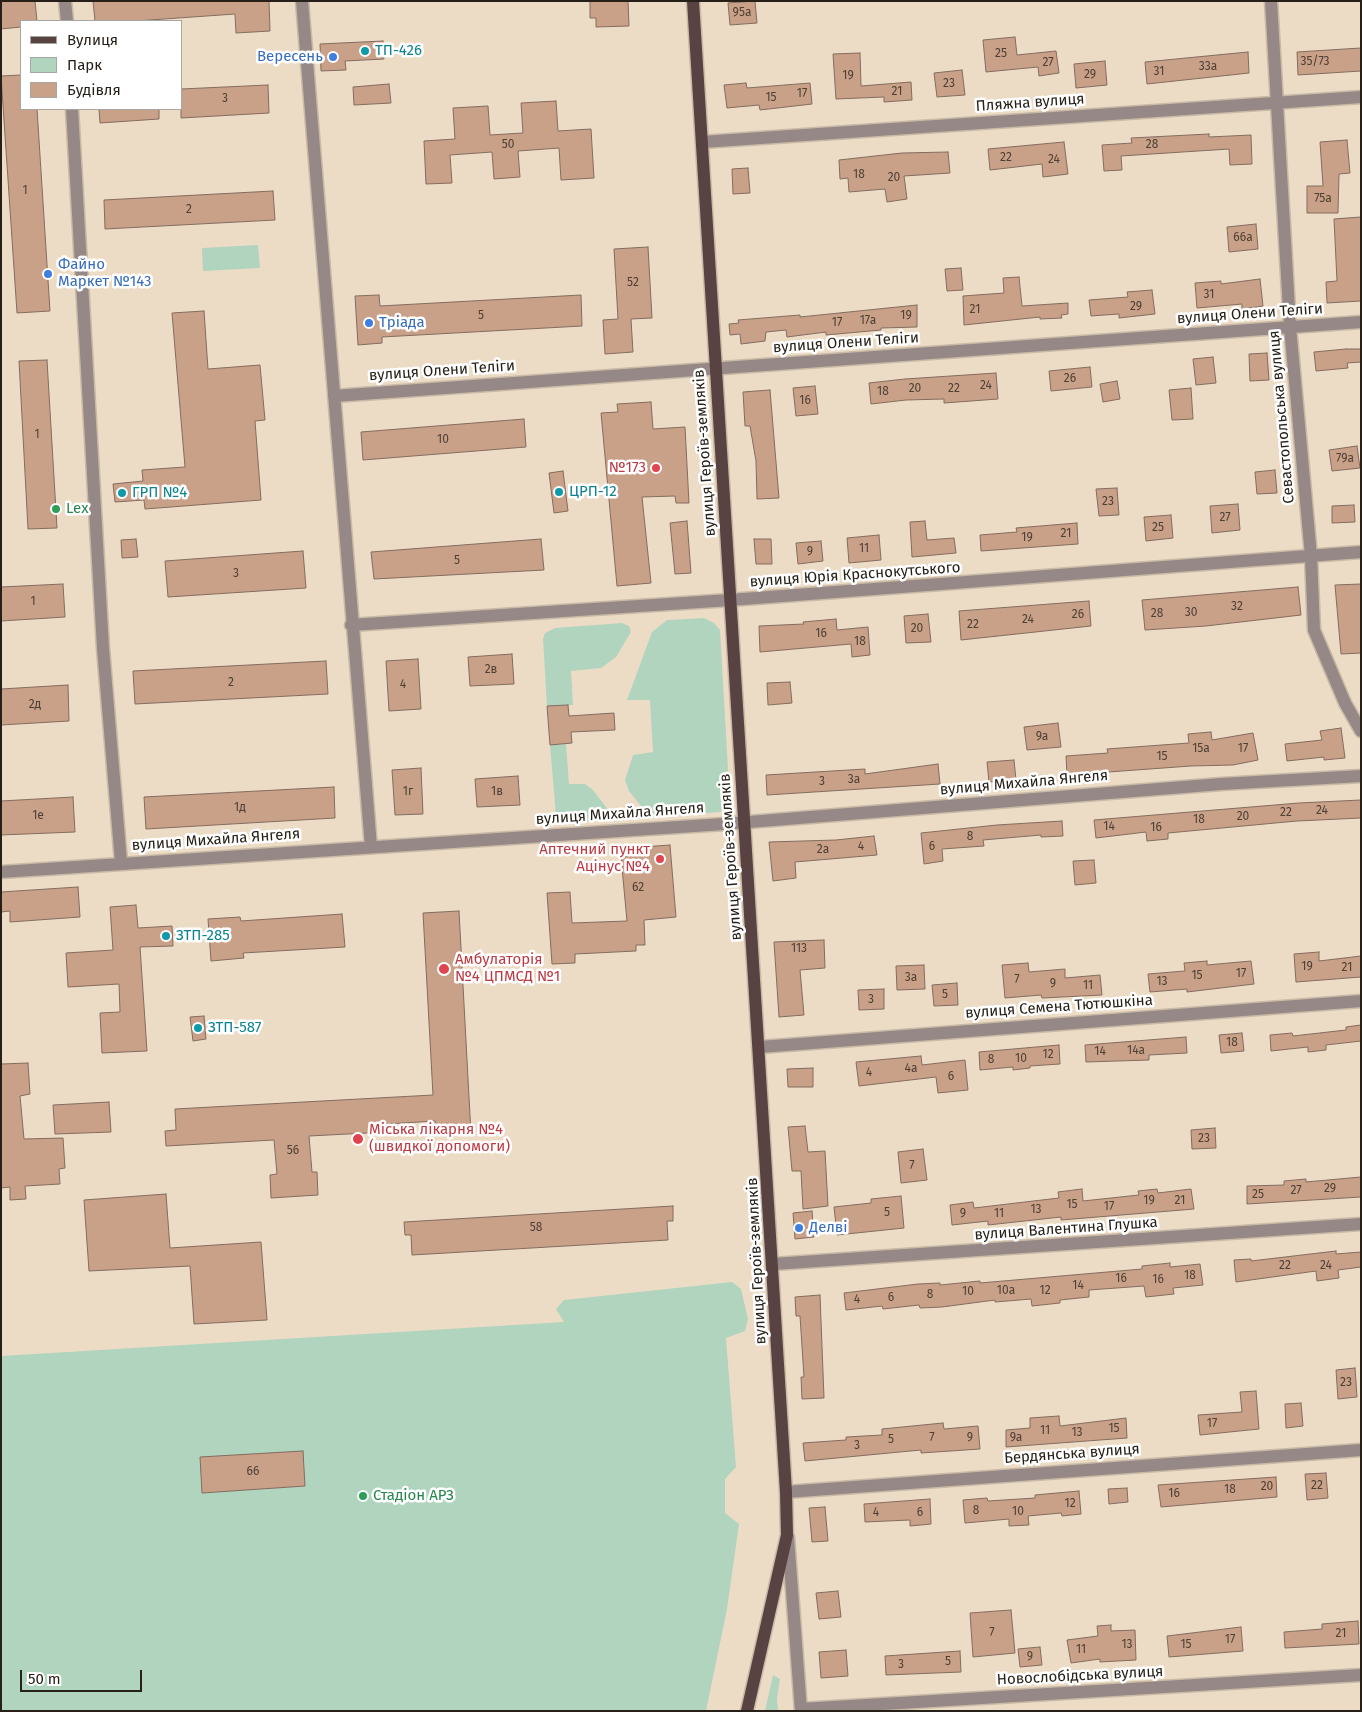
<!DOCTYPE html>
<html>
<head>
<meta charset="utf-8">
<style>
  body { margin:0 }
  #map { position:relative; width:1362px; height:1712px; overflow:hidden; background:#eddcc5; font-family:"Fira Sans",sans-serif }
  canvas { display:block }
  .frame { position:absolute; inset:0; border:2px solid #262018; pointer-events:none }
  .legend { position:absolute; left:20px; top:20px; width:162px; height:90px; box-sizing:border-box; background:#fff; border:1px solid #a8a6a3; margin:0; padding:6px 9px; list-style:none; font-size:15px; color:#262018 }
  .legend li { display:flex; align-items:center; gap:10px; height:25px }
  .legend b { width:25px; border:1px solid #a8a6a3 }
  .scale { position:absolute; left:20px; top:1670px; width:122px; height:22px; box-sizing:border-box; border:2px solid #262018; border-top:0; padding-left:6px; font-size:15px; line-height:18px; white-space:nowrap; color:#262018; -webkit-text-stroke:4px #fff; paint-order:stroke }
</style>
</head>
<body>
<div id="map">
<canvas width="1362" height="1712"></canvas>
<div class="frame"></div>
<ul class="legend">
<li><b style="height:6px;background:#584242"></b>Вулиця</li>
<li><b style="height:14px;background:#b1d4bf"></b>Парк</li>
<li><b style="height:14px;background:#c9a088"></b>Будівля</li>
</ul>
<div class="scale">50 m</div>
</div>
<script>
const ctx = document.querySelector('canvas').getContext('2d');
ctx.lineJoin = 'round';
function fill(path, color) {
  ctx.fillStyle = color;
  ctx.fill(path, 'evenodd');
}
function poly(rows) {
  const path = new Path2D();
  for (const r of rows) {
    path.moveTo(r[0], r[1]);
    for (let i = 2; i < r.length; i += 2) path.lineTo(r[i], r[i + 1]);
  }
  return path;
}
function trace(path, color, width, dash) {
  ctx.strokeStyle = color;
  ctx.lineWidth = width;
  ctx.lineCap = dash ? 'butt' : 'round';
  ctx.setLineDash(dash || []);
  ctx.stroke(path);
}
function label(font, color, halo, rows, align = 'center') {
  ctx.font = font + ' "Fira Sans",sans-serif';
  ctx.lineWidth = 5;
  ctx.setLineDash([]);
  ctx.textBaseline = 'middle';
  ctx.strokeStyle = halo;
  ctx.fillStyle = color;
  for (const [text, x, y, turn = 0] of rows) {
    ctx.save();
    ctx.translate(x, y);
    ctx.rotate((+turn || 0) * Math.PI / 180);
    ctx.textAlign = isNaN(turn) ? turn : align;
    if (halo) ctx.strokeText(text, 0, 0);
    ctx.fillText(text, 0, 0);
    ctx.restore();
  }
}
const green = poly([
  [258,245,260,268,203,271,202,248],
  [704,618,714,623,720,630,730,804,726,810,720,812,654,817,649,816,629,791,625,780,633,755,653,752,650,700,627,700,652,632,667,620],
  [622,623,629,626,631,632,616,657,601,668,571,671,573,705,547,706,543,639,545,633,555,628],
  [566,744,569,784,585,784,593,790,609,811,606,820,564,823,556,816,550,745],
  [732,1282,741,1289,748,1319,745,1331,726,1338,736,1467,725,1479,725,1513,739,1524,727,1609,706,1711,1,1711,1,1356,564,1322,556,1309,564,1300],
  [773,1675,780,1679,777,1698,778,1711,765,1711]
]);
const building = poly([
  [1,1,35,1,37,21,21,21,21,27,1,29,1,1],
  [93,1,269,1,270,31,236,33,235,14,136,21,95,21,93,1],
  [590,1,628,1,629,26,596,27,596,18,590,18,590,1],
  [755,1,757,23,730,25,728,3,755,1],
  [1015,37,1017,55,1056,51,1059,73,1039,76,1038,67,986,72,983,40,1015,37],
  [383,41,384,59,345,61,346,70,321,71,320,44,383,41],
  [1361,48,1361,71,1298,75,1297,52,1361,48],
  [1248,52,1249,73,1147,84,1145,62,1248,52],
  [860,53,861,86,911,82,912,100,884,102,884,97,836,99,833,54,860,53],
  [1105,61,1107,85,1076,88,1074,64,1105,61],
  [962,70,965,95,937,97,934,73,962,70],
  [21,75,21,109,37,109,50,311,17,313,1,76,21,75],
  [746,83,747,88,810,83,812,104,760,110,759,105,727,108,724,85,746,83],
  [389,84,391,103,354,105,353,87,389,84],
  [268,85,269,113,181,118,181,89,268,85],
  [556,101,558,131,591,129,594,178,561,180,559,148,518,151,520,177,494,179,492,152,450,155,452,183,426,184,424,141,455,139,453,108,488,106,490,135,523,133,521,103,556,101],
  [99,109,159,109,159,119,100,123,99,109],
  [1209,134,1209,137,1251,135,1252,164,1230,165,1229,149,1121,156,1122,170,1104,171,1102,145,1132,143,1131,138,1209,134],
  [1347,140,1350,173,1339,174,1338,213,1307,213,1307,186,1323,186,1320,142,1347,140],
  [1064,142,1068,174,1043,177,1042,164,990,170,988,149,1064,142],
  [948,152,950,173,904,176,907,199,887,202,885,189,849,192,848,178,840,179,839,160,902,153,948,152],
  [748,168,750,193,733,194,732,169,748,168],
  [273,191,275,220,105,229,104,200,273,191],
  [1361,217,1361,301,1327,303,1326,282,1337,281,1334,219,1361,217],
  [1256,224,1258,249,1229,252,1227,227,1256,224],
  [648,247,652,318,631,319,633,352,605,354,603,320,618,319,614,249,648,247],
  [961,268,963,290,947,291,945,269,961,268],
  [1019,277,1022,306,1068,303,1068,314,1061,315,1062,318,1040,319,1040,317,964,325,963,296,1004,293,1003,278,1019,277],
  [1260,279,1263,306,1242,309,1242,304,1197,308,1195,283,1221,281,1221,284,1260,279],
  [1152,290,1155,314,1119,318,1119,314,1091,316,1089,300,1128,297,1127,292,1152,290],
  [379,295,380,306,581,295,582,326,382,337,382,343,358,345,355,296,379,295],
  [917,305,917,327,881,328,881,330,826,335,826,332,787,337,786,330,766,332,765,341,741,344,740,334,730,335,729,324,739,323,738,320,800,315,800,317,917,305],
  [204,311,208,369,260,365,265,420,255,421,261,500,145,509,144,500,115,502,113,484,143,481,142,470,185,467,172,313,204,311],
  [1346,349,1361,349,1361,362,1347,363,1348,368,1316,371,1314,352,1346,349],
  [1267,353,1269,380,1250,381,1249,354,1267,353],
  [1213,357,1216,383,1196,385,1193,359,1213,357],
  [47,360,57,528,28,529,19,361,47,360],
  [1090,367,1092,387,1051,391,1049,371,1090,367],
  [996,373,998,399,944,403,944,399,906,400,871,404,869,383,905,379,996,373],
  [1117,381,1120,399,1103,402,1100,384,1117,381],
  [815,386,818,414,796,416,793,388,815,386],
  [1191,388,1193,419,1172,420,1169,390,1191,388],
  [770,390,779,498,757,499,756,461,750,426,745,426,743,392,770,390],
  [651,402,653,429,685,427,689,503,676,503,675,496,642,497,651,583,617,586,601,413,618,412,617,404,651,402],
  [524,419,526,447,363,460,361,432,524,419],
  [1357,446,1360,468,1332,471,1329,450,1357,446],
  [1275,470,1277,493,1257,494,1255,472,1275,470],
  [563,471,568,511,554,513,549,473,563,471],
  [1117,488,1119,515,1099,516,1096,489,1117,488],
  [1238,504,1240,530,1212,533,1210,506,1238,504],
  [1354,505,1355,522,1332,523,1332,506,1354,505],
  [1171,515,1173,538,1146,541,1144,517,1171,515],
  [687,521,691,573,675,574,670,523,687,521],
  [925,521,927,540,954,538,956,553,912,557,910,522,925,521],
  [1077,523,1078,544,981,551,980,535,1017,532,1016,528,1077,523],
  [879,535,881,560,849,563,847,538,879,535],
  [136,539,138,557,122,558,121,540,136,539],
  [541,539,544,570,374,579,371,552,541,539],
  [754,539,771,539,772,564,756,564,754,539],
  [821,541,823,561,798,564,796,543,821,541],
  [303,551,306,588,168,597,165,561,303,551],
  [63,584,65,617,1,621,1,587,63,584],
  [1361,584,1361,653,1341,654,1335,585,1361,584],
  [1298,587,1301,615,1206,626,1145,630,1142,600,1298,587],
  [1089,601,1091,626,961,640,959,611,1089,601],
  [928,614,931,642,906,643,904,616,928,614],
  [836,619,837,630,868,627,870,655,852,657,851,644,760,652,759,626,804,624,803,622,836,619],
  [512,654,514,684,470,686,468,657,512,654],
  [418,659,421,709,389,711,386,661,418,659],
  [326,661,328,694,135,704,133,671,326,661],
  [790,682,792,703,768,705,767,683,790,682],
  [68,685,69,721,1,725,1,689,68,685],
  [568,705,569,716,614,713,615,730,571,732,572,743,550,745,547,706,568,705],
  [1058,723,1061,747,1027,750,1024,727,1058,723],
  [1341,728,1345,758,1324,760,1324,757,1287,761,1285,744,1322,740,1320,731,1341,728],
  [1211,732,1212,740,1253,733,1258,760,1233,765,1191,766,1067,775,1066,756,1108,753,1107,749,1189,743,1188,734,1211,732],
  [1014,760,1016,780,989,782,987,762,1014,760],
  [938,764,940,784,767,795,766,775,865,769,865,774,938,764],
  [421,768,423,814,395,815,392,770,421,768],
  [518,776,520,805,477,807,475,779,518,776],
  [334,787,335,818,146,829,144,797,334,787],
  [73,797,75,832,1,835,1,801,73,797],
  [1361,800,1361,818,1297,821,1168,833,1168,839,1147,841,1146,832,1096,838,1094,820,1299,803,1361,800],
  [1062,821,1063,836,1041,837,1041,835,983,840,984,846,942,849,943,861,924,864,921,833,997,825,1062,821],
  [874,836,877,855,795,862,796,878,773,881,769,842,836,840,874,836],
  [670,845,676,917,644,920,645,945,636,945,636,951,575,954,575,963,552,964,547,893,570,892,572,923,627,921,621,857,629,856,629,848,670,845],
  [1094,860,1096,883,1075,885,1073,861,1094,860],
  [78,887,80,917,10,922,10,911,1,912,1,892,78,887],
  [136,905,138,928,172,926,173,946,140,947,147,1051,102,1053,100,1013,120,1012,119,984,68,987,66,953,113,950,110,907,136,905],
  [459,911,471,1134,436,1135,435,1121,387,1124,387,1132,309,1136,312,1172,317,1172,318,1195,271,1198,270,1175,277,1174,274,1140,166,1146,165,1131,176,1130,175,1109,433,1095,423,913,459,911],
  [342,914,345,947,243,953,244,958,211,961,208,919,240,917,241,921,342,914],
  [824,940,825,968,800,970,804,1015,779,1017,774,942,824,940],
  [1319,952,1319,961,1361,956,1361,977,1296,982,1294,954,1319,952],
  [1207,961,1207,965,1251,961,1254,984,1187,992,1187,989,1150,992,1148,974,1185,971,1184,963,1207,961],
  [1028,963,1029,972,1065,969,1065,978,1100,975,1102,995,1042,998,1041,995,1005,998,1002,965,1028,963],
  [924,965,925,989,897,990,896,966,924,965],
  [957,983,958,1005,934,1006,932,985,957,983],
  [884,989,884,1009,859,1010,858,990,884,989],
  [204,1016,206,1039,193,1041,190,1017,204,1016],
  [1361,1025,1361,1041,1326,1045,1326,1050,1308,1052,1308,1047,1271,1051,1270,1035,1292,1033,1293,1036,1346,1030,1346,1027,1361,1025],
  [1242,1033,1244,1051,1221,1053,1219,1035,1242,1033],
  [1186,1037,1187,1053,1149,1055,1149,1060,1086,1062,1085,1045,1186,1037],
  [1059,1045,1060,1064,1030,1066,1030,1068,1013,1070,1013,1067,980,1070,979,1052,1059,1045],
  [921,1056,922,1065,965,1060,968,1090,938,1093,936,1077,859,1086,856,1062,921,1056],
  [28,1063,30,1094,20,1096,24,1139,63,1138,65,1168,59,1169,60,1184,25,1186,26,1199,10,1200,10,1187,1,1188,1,1064,28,1063],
  [813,1068,813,1087,788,1087,787,1069,813,1068],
  [109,1102,111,1132,55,1134,53,1105,109,1102],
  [805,1126,808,1152,825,1151,828,1206,803,1209,801,1171,792,1171,788,1127,805,1126],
  [1215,1128,1216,1148,1192,1149,1191,1130,1215,1128],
  [923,1149,927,1180,901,1183,898,1152,923,1149],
  [1361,1177,1361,1197,1247,1204,1247,1186,1284,1185,1284,1181,1306,1179,1306,1182,1361,1177],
  [1082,1189,1083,1201,1139,1195,1138,1191,1157,1189,1158,1193,1191,1189,1194,1209,1061,1220,1061,1217,988,1225,988,1221,952,1225,950,1205,973,1202,974,1208,1059,1198,1058,1192,1082,1189],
  [166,1194,170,1248,261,1242,267,1320,194,1324,190,1266,89,1271,84,1200,166,1194],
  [901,1196,904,1228,837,1235,834,1207,871,1203,871,1199,901,1196],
  [673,1206,673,1221,667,1221,668,1240,412,1255,411,1235,405,1235,404,1222,673,1206],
  [812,1211,814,1237,795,1239,793,1213,812,1211],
  [1336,1251,1336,1254,1361,1252,1361,1267,1338,1270,1339,1278,1317,1281,1316,1271,1236,1282,1234,1260,1251,1259,1251,1261,1336,1251],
  [1170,1263,1170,1267,1200,1264,1203,1285,1173,1288,1174,1294,1146,1297,1144,1286,1089,1290,1089,1297,1060,1300,1060,1303,1032,1306,1031,1299,995,1302,995,1300,942,1307,920,1308,919,1305,883,1309,882,1306,846,1310,844,1293,918,1284,940,1283,940,1285,980,1281,980,1283,1142,1269,1142,1266,1170,1263],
  [820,1295,824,1398,802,1399,801,1377,804,1377,800,1316,796,1316,795,1297,820,1295],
  [1355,1368,1357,1397,1338,1399,1336,1370,1355,1368],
  [1256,1391,1259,1429,1200,1435,1198,1415,1242,1412,1240,1392,1256,1391],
  [1301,1403,1303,1426,1286,1428,1285,1404,1301,1403],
  [1059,1416,1060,1426,1126,1418,1127,1438,1006,1447,1006,1430,1030,1428,1030,1418,1059,1416],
  [943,1423,944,1429,978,1426,980,1449,921,1453,921,1450,805,1461,803,1443,846,1440,846,1437,882,1435,882,1429,943,1423],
  [303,1451,305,1486,202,1493,200,1457,303,1451],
  [1326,1473,1328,1498,1307,1500,1305,1474,1326,1473],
  [1276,1477,1277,1497,1161,1507,1158,1485,1276,1477],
  [1127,1488,1128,1502,1109,1504,1108,1489,1127,1488],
  [1079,1491,1081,1514,1062,1516,1061,1513,1028,1516,1029,1525,1009,1526,1009,1519,965,1523,963,1500,987,1498,988,1501,1035,1498,1035,1495,1079,1491],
  [930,1499,931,1524,910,1526,910,1520,865,1522,864,1504,930,1499],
  [825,1507,828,1541,812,1542,809,1508,825,1507],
  [838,1591,841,1617,819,1619,816,1593,838,1591],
  [1011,1610,1015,1653,973,1657,970,1613,1011,1610],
  [1358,1621,1359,1644,1285,1648,1284,1632,1322,1629,1322,1624,1358,1621],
  [1111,1625,1111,1631,1135,1630,1136,1660,1100,1662,1100,1659,1071,1663,1067,1640,1098,1636,1097,1626,1111,1625],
  [1241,1627,1243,1651,1169,1657,1167,1636,1241,1627],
  [1040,1647,1042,1665,1020,1667,1018,1649,1040,1647],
  [846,1650,848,1676,821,1678,819,1652,846,1650],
  [960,1651,961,1672,886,1675,885,1656,960,1651]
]);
const minor = poly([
  [65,1,67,21],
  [302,1,371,847],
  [1271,1,1290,327,1311,556,1314,630,1345,703,1361,731],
  [72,109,103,648,121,862],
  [702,142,1361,97],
  [334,396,1361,322],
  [351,625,730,600],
  [1,872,724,824,1221,784,1361,776],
  [760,1047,1361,1001],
  [773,1264,1361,1224],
  [786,1492,1361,1450],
  [788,1537,801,1711],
  [801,1709,1361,1675]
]);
const tertiary = poly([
  [730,600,1361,552]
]);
const primary = poly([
  [693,1,786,1492,787,1535,747,1711]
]);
const markers = [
  [365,51,5,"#0f9aa8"],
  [333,57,5,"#3f7fe0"],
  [48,274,5,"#3f7fe0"],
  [369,323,5,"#3f7fe0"],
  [656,468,5,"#e0444e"],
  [559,492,5,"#0f9aa8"],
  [122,493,5,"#0f9aa8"],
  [56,509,5,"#2e9e5b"],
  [660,859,5,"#e0444e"],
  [166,936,5,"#0f9aa8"],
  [444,969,6,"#e0444e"],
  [198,1028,5,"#0f9aa8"],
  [358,1139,6,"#e0444e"],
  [799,1228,5,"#3f7fe0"],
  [363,1496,5,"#2e9e5b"]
];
const numberNames = [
  ["95а",742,13],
  ["25",1001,54],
  ["35/73",1315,62],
  ["27",1048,63],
  ["33а",1208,67],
  ["31",1159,72],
  ["29",1090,75],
  ["19",848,76],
  ["23",949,84],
  ["21",897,92],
  ["17",802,94],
  ["15",771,98],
  ["3",225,99],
  ["50",508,145],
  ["28",1152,145],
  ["22",1006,158],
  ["24",1054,160],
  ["18",859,175],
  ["20",894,178],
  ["1",25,191],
  ["75а",1323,199],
  ["2",189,210],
  ["66а",1243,238],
  ["52",633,283],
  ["31",1209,295],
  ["29",1136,307],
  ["21",975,310],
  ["5",481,316],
  ["19",906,316],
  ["17а",868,321],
  ["17",837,323],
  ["26",1070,379],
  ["24",986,386],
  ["20",915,389],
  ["22",954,389],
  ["18",883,392],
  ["16",805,401],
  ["1",37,435],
  ["10",443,440],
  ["79а",1345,459],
  ["23",1108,502],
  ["27",1225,518],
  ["25",1158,528],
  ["21",1066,534],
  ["19",1027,538],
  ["11",864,549],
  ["9",810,552],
  ["5",457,561],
  ["3",236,574],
  ["1",33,602],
  ["32",1237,607],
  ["30",1191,613],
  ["28",1157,614],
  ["26",1078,615],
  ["24",1028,620],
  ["22",973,625],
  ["20",917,629],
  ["16",821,634],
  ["18",860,642],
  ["2в",491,670],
  ["2",231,683],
  ["4",403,685],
  ["2д",35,705],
  ["9а",1042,737],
  ["15а",1201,749],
  ["17",1243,749],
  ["15",1162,757],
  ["3а",854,780],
  ["3",822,782],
  ["1г",408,792],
  ["1в",497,792],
  ["1д",240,808],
  ["24",1322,811],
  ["22",1286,813],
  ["1е",38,816],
  ["20",1243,817],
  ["18",1199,820],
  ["14",1109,827],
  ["16",1156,828],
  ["8",970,837],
  ["4",861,847],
  ["6",932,847],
  ["2а",823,850],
  ["62",638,888],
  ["113",799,949],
  ["19",1307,967],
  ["21",1347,968],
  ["17",1241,974],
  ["15",1197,976],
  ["3а",911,978],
  ["7",1017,980],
  ["13",1162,982],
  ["9",1053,984],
  ["11",1088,986],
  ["5",945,995],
  ["3",871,1000],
  ["18",1232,1043],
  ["14а",1136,1051],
  ["14",1100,1052],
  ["12",1048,1055],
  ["10",1021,1059],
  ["8",991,1060],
  ["4а",911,1069],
  ["4",869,1073],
  ["6",951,1077],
  ["23",1204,1139],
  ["56",293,1151],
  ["7",912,1166],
  ["29",1330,1189],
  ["27",1296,1191],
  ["25",1258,1195],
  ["19",1149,1201],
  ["21",1180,1201],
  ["15",1072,1205],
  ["17",1109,1207],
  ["13",1036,1210],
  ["5",887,1213],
  ["9",963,1214],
  ["11",999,1214],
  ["58",536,1228],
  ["22",1285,1266],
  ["24",1326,1266],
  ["18",1190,1276],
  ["16",1121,1279],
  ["16",1158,1280],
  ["14",1078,1286],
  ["10а",1006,1291],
  ["12",1045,1291],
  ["10",968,1292],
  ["8",930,1295],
  ["6",891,1298],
  ["4",857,1300],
  ["23",1346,1383],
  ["17",1212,1424],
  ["15",1114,1429],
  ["11",1045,1431],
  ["13",1077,1433],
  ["7",932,1438],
  ["9",970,1438],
  ["9а",1016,1438],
  ["5",891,1440],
  ["3",857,1446],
  ["66",253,1472],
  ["22",1317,1486],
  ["20",1267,1487],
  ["18",1230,1490],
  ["16",1174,1494],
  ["12",1070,1504],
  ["8",976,1511],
  ["10",1018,1512],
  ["4",876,1513],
  ["6",920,1513],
  ["7",992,1633],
  ["21",1341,1634],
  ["17",1230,1640],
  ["13",1127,1645],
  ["15",1186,1645],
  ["11",1081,1650],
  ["9",1030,1657],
  ["5",948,1662],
  ["3",901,1665]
];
const cultureNames = [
  ["ТП-426",375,51],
  ["ЦРП-12",569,492],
  ["ГРП №4",132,493],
  ["ЗТП-285",176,936],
  ["ЗТП-587",208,1028]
];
const shopNames = [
  ["Вересень",323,57,"right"],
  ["Файно",58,265],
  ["Маркет №143",58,282],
  ["Тріада",379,323],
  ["Делві",809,1228]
];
const streetNames = [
  ["Пляжна вулиця",1030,103,-4],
  ["вулиця Олени Теліги",1250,314,-4],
  ["вулиця Олени Теліги",846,343,-4],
  ["вулиця Олени Теліги",442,371,-4],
  ["Севастопольська вулиця",1282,417,-95],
  ["вулиця Героїв-земляків",705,453,-94],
  ["вулиця Юрія Краснокутського",855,575,-4],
  ["вулиця Михайла Янгеля",1024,783,-5],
  ["вулиця Михайла Янгеля",620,814,-4],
  ["вулиця Михайла Янгеля",216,840,-4],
  ["вулиця Героїв-земляків",731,857,-94],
  ["вулиця Семена Тютюшкіна",1059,1007,-4],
  ["вулиця Валентина Глушка",1066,1229,-4],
  ["вулиця Героїв-земляків",757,1261,-93],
  ["Бердянська вулиця",1072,1454,-4],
  ["Новослобідська вулиця",1080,1676,-3]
];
const healthNames = [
  ["№173",646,468],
  ["Аптечний пункт",650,850],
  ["Ацінус №4",650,867],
  ["Амбулаторія",455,960,"left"],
  ["№4 ЦПМСД №1",455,977,"left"],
  ["Міська лікарня №4",369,1130,"left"],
  ["(швидкої допомоги)",369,1147,"left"]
];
const leisureNames = [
  ["Lex",66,509],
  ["Стадіон АРЗ",373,1496]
];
fill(green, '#b1d4bf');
fill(building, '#c9a088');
trace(building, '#836c5f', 1);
trace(minor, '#c9baa6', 15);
trace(tertiary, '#c9baa6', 15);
trace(primary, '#c9baa6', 15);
trace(minor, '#958887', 12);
trace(tertiary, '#958887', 12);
trace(primary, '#584242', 12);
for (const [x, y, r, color] of markers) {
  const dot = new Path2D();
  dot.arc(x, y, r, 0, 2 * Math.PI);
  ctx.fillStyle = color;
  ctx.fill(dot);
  trace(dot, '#fff', 2);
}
label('12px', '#4f4034', null, numberNames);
label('15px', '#0d838f', '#fff', cultureNames, 'left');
label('15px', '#366cbe', '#fff', shopNames, 'left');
label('15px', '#262018', '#fff', streetNames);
label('15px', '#be3a42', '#fff', healthNames, 'right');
label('15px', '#27864d', '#fff', leisureNames, 'left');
</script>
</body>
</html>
